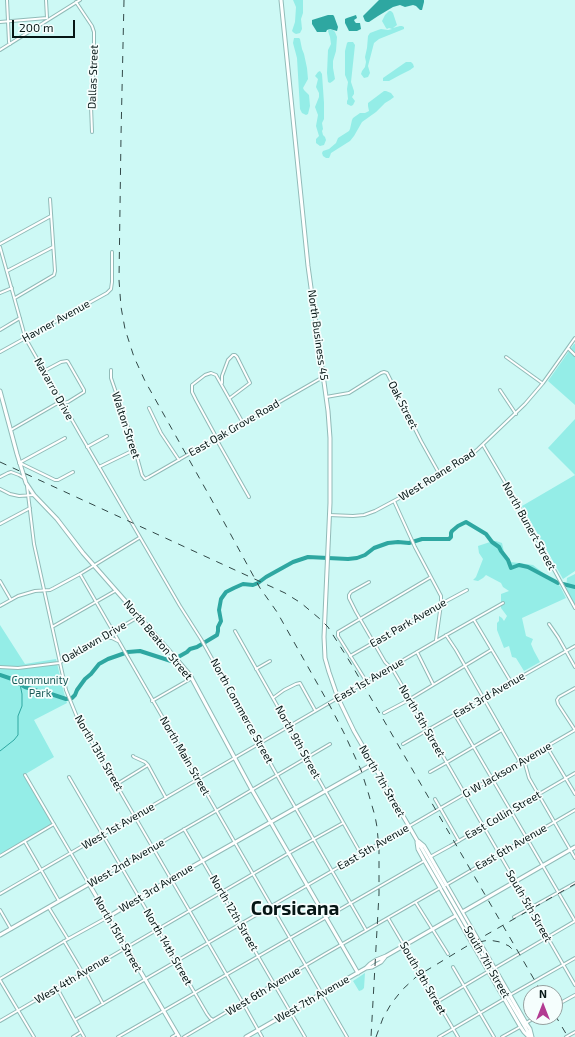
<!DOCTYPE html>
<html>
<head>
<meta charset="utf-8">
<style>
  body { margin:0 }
  #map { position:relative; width:575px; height:1037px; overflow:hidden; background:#cdf9f5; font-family:"Exo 2",sans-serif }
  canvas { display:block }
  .north { position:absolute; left:523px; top:985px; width:40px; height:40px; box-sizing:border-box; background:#f5fefd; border:1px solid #95a1a0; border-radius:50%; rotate:0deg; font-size:11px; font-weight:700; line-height:16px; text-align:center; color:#061615 }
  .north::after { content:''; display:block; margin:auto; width:14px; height:18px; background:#b23c92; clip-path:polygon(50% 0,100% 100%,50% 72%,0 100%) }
  .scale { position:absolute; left:12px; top:20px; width:63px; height:18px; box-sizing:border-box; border:2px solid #061615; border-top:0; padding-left:5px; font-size:12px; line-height:14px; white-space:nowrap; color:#061615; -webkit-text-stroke:3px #f5fefd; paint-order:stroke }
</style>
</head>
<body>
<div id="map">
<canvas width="575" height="1037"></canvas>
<div class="north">N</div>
<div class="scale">200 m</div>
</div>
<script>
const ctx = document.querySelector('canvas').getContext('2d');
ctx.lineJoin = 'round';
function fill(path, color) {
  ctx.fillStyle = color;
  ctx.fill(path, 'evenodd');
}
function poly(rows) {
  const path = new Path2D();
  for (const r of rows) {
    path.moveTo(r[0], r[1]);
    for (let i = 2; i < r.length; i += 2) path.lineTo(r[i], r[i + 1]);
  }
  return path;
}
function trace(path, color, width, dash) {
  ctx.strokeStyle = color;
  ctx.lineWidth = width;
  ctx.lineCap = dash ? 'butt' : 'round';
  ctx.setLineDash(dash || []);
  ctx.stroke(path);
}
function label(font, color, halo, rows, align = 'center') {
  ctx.font = font + ' "Exo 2",sans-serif';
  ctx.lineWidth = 3.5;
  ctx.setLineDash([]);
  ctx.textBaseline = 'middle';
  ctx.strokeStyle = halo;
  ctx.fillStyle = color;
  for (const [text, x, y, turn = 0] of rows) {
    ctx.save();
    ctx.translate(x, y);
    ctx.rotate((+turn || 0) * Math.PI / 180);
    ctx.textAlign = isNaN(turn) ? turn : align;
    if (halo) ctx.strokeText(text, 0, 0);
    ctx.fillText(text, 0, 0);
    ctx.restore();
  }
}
const green = poly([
  [293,0,303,0,303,13,301,19,302,29,300,33,296,34,294,33,292,31,295,22,296,7],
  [389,11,391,11,393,13,397,25,393,28,400,26,402,26,404,27,404,29,379,39,374,43,368,66,370,73,368,77,364,78,361,74,362,71,365,67,366,62,365,57,367,48,368,36,370,33,378,30,381,29,388,30,392,29,389,28,387,29,386,28,382,21,385,15],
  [329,29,333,30,335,32,337,37,336,51,333,61,333,68,335,79,333,81,330,83,328,82,327,73,328,50,331,44,330,37,328,31],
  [294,38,299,38,300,39,302,49,304,54,307,68,308,79,303,88,304,90,309,95,310,106,308,114,306,115,302,113,300,109,297,58,293,43],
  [348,42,353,42,355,45,351,82,354,91,354,94,352,97,355,101,353,105,351,106,347,104,347,101,348,99,347,89,348,82,345,75,345,51,347,43],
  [406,62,411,62,413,64,414,67,410,70,400,75,389,81,383,81,383,78],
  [320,71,322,74,324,103,324,119,322,123,323,129,322,131,323,135,325,137,326,140,324,145,320,146,316,143,316,139,319,136,316,126,318,115,315,107,319,97,319,93,316,87,318,79,315,76,318,72],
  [384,91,386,91,391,93,394,97,390,100,385,103,376,112,362,122,354,136,350,141,331,153,330,156,329,158,326,158,323,156,322,153,323,151,329,149,336,143,338,138,349,131,350,129,352,120,353,118,360,113,365,113,369,111,368,106,368,103],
  [574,344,575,344,575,405,548,381],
  [575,419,575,571,563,579,522,506,575,475,548,448],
  [496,541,502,543,504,552,511,562,533,565,560,586,566,598,522,618,526,636,533,639,531,644,534,651,540,662,524,671,516,658,512,657,509,646,504,648,497,630,497,623,499,621,499,616,502,618,504,621,507,616,501,608,501,594,509,591,503,587,501,583,486,575,483,578,478,581,473,580,476,577,483,559,479,553,478,546,490,542],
  [575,574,575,606,566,589,567,578],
  [0,625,25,664,56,659,64,693,67,703,34,720,54,757,24,775,53,824,0,854],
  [365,973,364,988,362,990,359,991,353,981]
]);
const water = poly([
  [379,0,424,0,424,2,422,10,420,10,416,6,413,5,405,7,400,5,393,7,378,16,369,22,367,22,365,21,363,16],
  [328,15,333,15,334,16,338,27,337,31,330,29,327,30,326,32,317,32,312,24,312,20],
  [356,15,357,18,354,20,355,22,356,23,360,23,361,29,357,31,349,31,345,23,345,19,347,18]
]);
const stream = poly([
  [0,751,14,740,18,735,18,716,22,706,22,694,20,684]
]);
const river = poly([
  [563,584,575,587],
  [0,675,12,679,25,687,41,692,45,692,66,699,72,698,75,695,77,690,85,679,91,674,99,664,108,659,128,652,140,651,171,661,187,652,190,649,197,647,217,635,218,631,218,627,221,621,219,610,221,599,226,592,234,588,243,584,253,585,258,583,266,577,293,562,308,557,348,559,357,558,365,555,374,548,388,543,398,542,409,543,422,539,449,539,451,537,451,533,452,531,458,526,466,522,486,534,492,542,499,547,501,551,508,560,511,568,519,565,528,567,558,583]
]);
const minor = poly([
  [7,0,9,42,10,44],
  [46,0,47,18],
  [76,2,92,26,94,32,94,60,91,106,92,132],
  [0,22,47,18],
  [0,50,80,0],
  [0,244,51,216],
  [0,247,24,333,27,341,80,434,180,606,201,639,287,793,366,930],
  [7,271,53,247],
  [0,293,12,288],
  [15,298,54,275,55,271,50,199],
  [0,330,20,318],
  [568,348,575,355],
  [0,352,107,293,111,289,112,282,112,252],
  [506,357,542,383],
  [111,370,111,378,132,439,142,475,145,479,149,477,323,377],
  [222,383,222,376,228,360,233,355,235,355,237,357,250,383,230,398],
  [500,390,516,414],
  [326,397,349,393,381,373,384,372,387,373,421,441,440,475],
  [149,408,161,433,179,460],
  [243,423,216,375,211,373,205,375,192,385,192,392,196,400,214,433,219,444,249,497],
  [11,430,56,404,68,402,84,392,84,390,68,362,67,361,61,362,44,371],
  [483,445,523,513,575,608],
  [87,447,107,436],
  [19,463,65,438],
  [20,463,55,480,58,480,73,472],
  [99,467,134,450],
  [0,477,8,473,11,472,19,475,24,478],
  [27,486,34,544,66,690,77,717,243,1003,262,1037],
  [0,489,10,494,19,496,34,495],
  [394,501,415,547,441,596,441,604,436,640],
  [329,515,353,516,364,515,375,511,420,487,470,456,478,449,525,404,543,383,575,338],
  [0,524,30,508],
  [80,574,347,1037],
  [0,581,11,600],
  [369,582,351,592,349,595,349,598,356,612,385,662,393,670,410,699,575,985],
  [0,606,18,596,35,591,50,590,54,588,80,574,139,538],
  [474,620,511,682],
  [549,624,558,637,575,667],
  [52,627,115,591],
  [235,631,361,854],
  [446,635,456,650,520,762],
  [103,638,112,638,118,641],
  [417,652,433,684],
  [350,656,441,604,467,590],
  [0,667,18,668,59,663,140,616],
  [256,669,270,661],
  [366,681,338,636,338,632,431,577],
  [575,688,559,697,557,700,558,704,575,730],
  [273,698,284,690,296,684,300,683,315,710],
  [152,701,192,678],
  [384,713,405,702,491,650],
  [455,715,575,921],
  [403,744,575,646],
  [547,747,575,794],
  [133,756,134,757,145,762,148,765,166,798],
  [524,760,529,778,575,858],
  [430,772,446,763,502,730],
  [25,775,89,884,216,811,330,744],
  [69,777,207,1014,210,1018,213,1020],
  [117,784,148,765],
  [435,799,459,841],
  [184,829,305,1037],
  [25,842,59,901],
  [0,856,54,824],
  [430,857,450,846,575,773],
  [446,885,575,810],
  [0,894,436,641,503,603],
  [416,903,448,954],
  [49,908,68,939],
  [0,910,11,929],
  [514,917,575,883],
  [388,918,458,1037],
  [64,941,83,973],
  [453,967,494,1037],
  [495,968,575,921],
  [85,971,103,1004],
  [0,979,68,939,108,917],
  [0,980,34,1037],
  [57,988,84,1037],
  [510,995,575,958],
  [437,1002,489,971],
  [555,1006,575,995],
  [75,1020,575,730],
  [0,1021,289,853,343,823],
  [526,1023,536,1017],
  [73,1037,81,1032],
  [118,1037,424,861],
  [172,1037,177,1034],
  [184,1037,325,954,440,888],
  [439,1037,504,999],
  [502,1037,520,1027],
  [566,1037,575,1032]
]);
const major = poly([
  [281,0,308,266,328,411,330,438,330,503,324,637,325,658,329,672,338,698,354,731,444,887],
  [0,391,17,454,26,483,34,495,57,519,83,553,172,654,190,675,252,790,358,973],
  [418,841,424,846,427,851,526,1023,530,1029,532,1037],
  [417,842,418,849,424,860,520,1026,524,1032,529,1037],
  [108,917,174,877,373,764],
  [0,935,89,884,179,1037],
  [366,968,372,967,381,962,385,957],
  [503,990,531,1037],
  [246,1037,366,968,370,964,376,960,386,956,575,847]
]);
const rail = poly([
  [124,0,121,136,119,280,121,307,125,329,134,357,145,381,219,513,260,588,277,612,330,706,344,733,361,770,368,792,375,816,377,827,379,849,379,894,371,1037],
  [0,462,285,593,301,603,320,619,328,627,350,662,542,993],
  [479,942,489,940,500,942,509,946,516,953],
  [555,1015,568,1037],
  [376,1037,383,1018,391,1004,402,990,416,977,424,972,472,943,575,884]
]);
const majorBridge = poly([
  [444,887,503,990]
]);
const streetNames = [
  ["Dallas Street",93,77,-88],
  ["Havner Avenue",56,321,-29],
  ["North Business 45",318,335,82],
  ["Navarro Drive",54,389,61],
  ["Oak Street",403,405,63],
  ["Walton Street",126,425,72],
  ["East Oak Grove Road",234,428,-30],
  ["West Roane Road",437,475,-32],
  ["North Bunert Street",529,526,61],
  ["East Park Avenue",408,623,-30],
  ["North Beaton Street",158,640,50],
  ["Oaklawn Drive",94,642,-30],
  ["East 1st Avenue",369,680,-30],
  ["East 3rd Avenue",489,695,-30],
  ["North Commerce Street",242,711,61],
  ["North 5th Street",422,721,60],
  ["North 9th Street",298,742,61],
  ["North 13th Street",99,753,60],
  ["North Main Street",185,756,60],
  ["G W Jackson Avenue",507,770,-30],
  ["North 7th Street",382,781,60],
  ["East Collin Street",503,815,-30],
  ["West 1st Avenue",118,826,-30],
  ["East 5th Avenue",373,847,-30],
  ["East 6th Avenue",511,847,-30],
  ["West 2nd Avenue",126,863,-30],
  ["West 3rd Avenue",156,888,-31],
  ["South 5th Street",529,906,60],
  ["North 12th Street",234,913,60],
  ["North 15th Street",118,934,60],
  ["North 14th Street",168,947,60],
  ["South 7th Street",487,962,60],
  ["South 9th Street",423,978,60],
  ["West 4th Avenue",72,979,-31],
  ["West 6th Avenue",263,991,-31],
  ["West 7th Avenue",312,999,-30]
];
const parkNames = [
  ["Community",40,680],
  ["Park",40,693]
];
const townNames = [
  ["Corsicana",295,909]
];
fill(green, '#94ede7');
fill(water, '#2ea7a1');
trace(stream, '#2ea7a1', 1);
trace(river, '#2ea7a1', 4);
trace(minor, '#91bbb8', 4);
trace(major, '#91bbb8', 5);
trace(minor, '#fff', 2);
trace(major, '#fff', 3);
trace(rail, '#324847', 1, [7, 7]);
trace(majorBridge, '#91bbb8', 5, []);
trace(majorBridge, '#fff', 3);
label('11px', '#061615', '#f5fefd', streetNames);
label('11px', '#1b5b58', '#f5fefd', parkNames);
label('bold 19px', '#061615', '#f5fefd', townNames);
</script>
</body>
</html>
